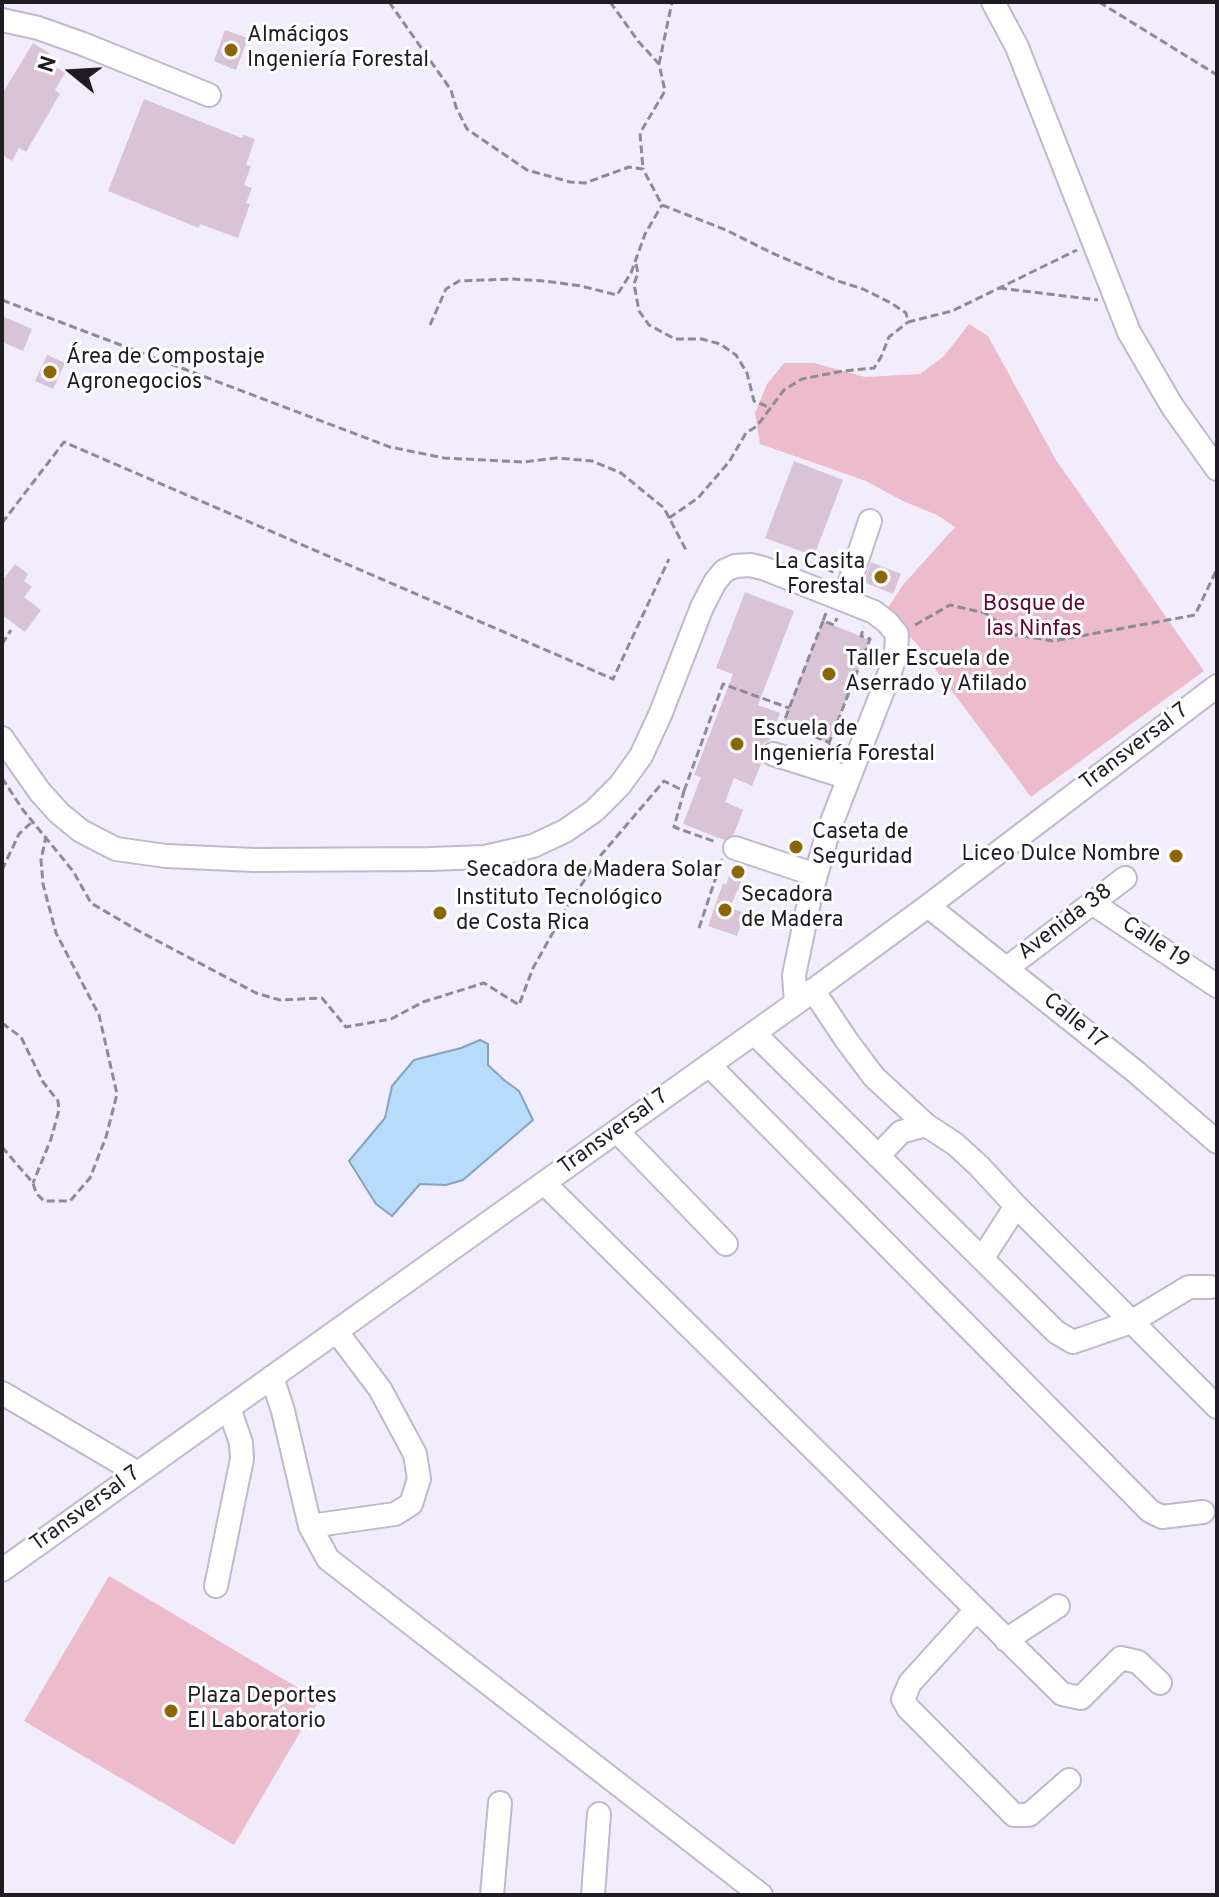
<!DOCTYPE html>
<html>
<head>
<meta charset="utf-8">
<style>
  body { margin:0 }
  #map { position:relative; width:1219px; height:1897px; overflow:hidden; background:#f2edfc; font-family:Overpass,sans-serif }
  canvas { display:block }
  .frame { position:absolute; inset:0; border:4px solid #1f1c24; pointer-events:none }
  .north { position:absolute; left:32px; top:32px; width:80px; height:80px; -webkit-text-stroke:6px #fff; paint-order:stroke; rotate:288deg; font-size:22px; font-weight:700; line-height:32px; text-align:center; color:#1f1c24 }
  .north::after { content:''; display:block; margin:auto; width:28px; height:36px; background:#1f1c24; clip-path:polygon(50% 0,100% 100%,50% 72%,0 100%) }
</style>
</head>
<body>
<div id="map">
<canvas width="1219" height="1897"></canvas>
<div class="frame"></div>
<div class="north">N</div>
</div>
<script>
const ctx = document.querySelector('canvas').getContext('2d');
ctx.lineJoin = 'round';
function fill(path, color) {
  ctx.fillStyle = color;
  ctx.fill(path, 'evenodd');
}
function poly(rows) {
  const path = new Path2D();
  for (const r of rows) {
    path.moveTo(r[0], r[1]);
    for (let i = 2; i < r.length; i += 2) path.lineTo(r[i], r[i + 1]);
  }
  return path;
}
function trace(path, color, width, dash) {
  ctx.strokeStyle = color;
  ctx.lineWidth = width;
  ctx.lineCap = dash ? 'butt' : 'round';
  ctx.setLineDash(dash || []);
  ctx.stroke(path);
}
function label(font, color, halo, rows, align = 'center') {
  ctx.font = font + ' Overpass,sans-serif';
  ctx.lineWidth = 6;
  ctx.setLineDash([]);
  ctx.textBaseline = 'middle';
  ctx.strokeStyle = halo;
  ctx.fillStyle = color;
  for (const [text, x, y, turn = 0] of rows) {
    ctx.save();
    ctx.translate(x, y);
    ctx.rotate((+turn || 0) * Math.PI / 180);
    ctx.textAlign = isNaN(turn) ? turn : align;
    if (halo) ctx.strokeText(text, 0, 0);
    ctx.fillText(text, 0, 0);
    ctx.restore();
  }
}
const green = poly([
  [969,324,988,336,1056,460,1204,671,1031,797,916,643,885,612,903,585,955,527,937,515,903,501,866,481,760,444,755,413,767,384,784,363,814,363,865,377,920,374,944,356],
  [109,1576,319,1700,234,1845,24,1721]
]);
const water = poly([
  [480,1040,488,1044,488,1065,504,1080,519,1091,533,1120,463,1180,446,1185,420,1184,392,1216,376,1204,349,1161,385,1118,392,1086,414,1060,461,1048,480,1040]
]);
const building = poly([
  [225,30,248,38,236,70,214,61],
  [33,43,49,53,45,60,65,73,55,90,60,94,26,152,19,148,12,161,2,155,2,94],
  [144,99,242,138,244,135,255,139,246,165,251,166,244,185,252,188,246,203,250,204,238,238,200,224,199,228,108,191],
  [2,316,32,329,23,351,2,342],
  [47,355,65,363,53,389,35,381],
  [794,461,843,480,814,556,765,538],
  [871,562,901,574,893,594,864,582],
  [15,564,28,574,24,581,32,587,24,597,41,610,25,632,2,615,2,581],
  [745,592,794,611,758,705,780,713,770,740,764,743,760,749,759,756,762,762,752,786,734,778,725,802,743,810,734,834,724,840,683,824,701,777,694,775,733,674,716,668],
  [823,621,870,640,829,743,782,724],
  [733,863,747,868,730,908,745,913,737,936,708,926,723,883,726,885]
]);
const path = poly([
  [389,2,451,90,456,107,467,129,527,170,570,182,585,183,629,167,643,169,662,205,726,230,772,253,838,281,863,289,891,303,906,313,908,322,952,311,1077,250],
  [610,2,638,41,659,64,665,91,640,133,643,169],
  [1099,2,1217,75],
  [659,64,672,2],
  [636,264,638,273,634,284,639,311,649,325,675,339,702,339,720,344,736,355,747,373,754,401,771,408],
  [999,288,1098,300],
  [2,300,390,447,444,458,523,462,557,458,592,461,621,473,664,508,686,550],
  [430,325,446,289,459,281,513,279,545,281,581,286,617,295,631,273,645,234,662,205],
  [669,518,698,498,729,462,746,433,757,426,784,390,802,379,843,371,874,368,881,357,889,337,908,322],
  [2,523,64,442,613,679,669,559],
  [792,557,834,572],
  [826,613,823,621,834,625,837,618],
  [823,621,783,724,828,742],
  [915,625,950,605,985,613,1016,635,1053,641,1195,615,1217,569],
  [2,644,11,630],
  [842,747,829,743,870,639,861,636,864,627],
  [2,778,23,810,73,871,91,903,137,930,256,993,280,1000,322,998,346,1027,391,1019,423,1002,484,983,519,1005,533,968,570,902,601,855,664,781,684,791,674,827,716,842],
  [684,791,723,684,789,708],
  [2,870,19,834,33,821],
  [699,928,722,859],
  [2,1023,21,1037,43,1082,58,1101,59,1110,51,1139,33,1183],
  [2,1147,33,1183,36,1193,44,1201,70,1201,90,1178,106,1137,117,1094,99,1015,56,933,43,884,41,860,46,836]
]);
const minor = poly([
  [993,2,1017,47,1129,332,1172,406,1217,469],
  [2,20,38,28,83,44,209,95],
  [844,599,870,521],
  [2,738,40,792,59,813,81,831,116,849,166,856,254,860,430,859,485,857,533,846,565,831,594,811,620,785,641,756,660,715,702,607,715,582,724,571,735,566,750,565,763,568,874,612,887,622,897,634,896,654,890,672,828,832,811,893,794,975,796,1003],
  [773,754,849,778],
  [735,848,816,875],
  [1092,903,1217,986],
  [928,906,1136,1072,1217,1142],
  [1007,968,1125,878],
  [813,990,847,1041,874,1077,926,1125,955,1144,979,1166,1016,1206,1217,1407],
  [754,1033,1056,1332,1073,1342,1131,1322,1189,1287,1210,1287],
  [709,1065,1150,1511,1162,1517,1203,1512],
  [617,1131,726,1244],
  [878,1156,901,1132,926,1125],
  [544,1183,1062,1694,1081,1698,1121,1658,1138,1662,1160,1683],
  [982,1259,1016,1206],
  [272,1377,283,1411,310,1526,328,1559,761,1895],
  [2,1393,138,1473],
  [310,1526,395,1514,411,1504,419,1479,415,1454,380,1389,337,1332],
  [2,1570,796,1003,928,906,1217,686],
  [216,1586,242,1459,241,1443,229,1408],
  [976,1610,910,1683,903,1699,908,1708,1014,1815,1029,1815,1069,1780],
  [1006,1640,1058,1606],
  [492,1895,500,1803],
  [593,1895,599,1814]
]);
const markers = [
  [231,50,8,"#8b6605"],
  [50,372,8,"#8b6605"],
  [881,577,8,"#8b6605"],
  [829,674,8,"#8b6605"],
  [737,744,8,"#8b6605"],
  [796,847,8,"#8b6605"],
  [1176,856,8,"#8b6605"],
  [738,872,8,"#8b6605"],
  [725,910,8,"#8b6605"],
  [440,913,8,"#8b6605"],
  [171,1711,8,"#8b6605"]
];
const poiNames = [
  ["Almácigos",247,37],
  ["Ingeniería Forestal",247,62],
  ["Área de Compostaje",66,359],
  ["Agronegocios",66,384],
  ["La Casita",865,564,"right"],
  ["Forestal",865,589,"right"],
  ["Taller Escuela de",845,661],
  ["Aserrado y Afilado",845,686],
  ["Escuela de",753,731],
  ["Ingeniería Forestal",753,756],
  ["Caseta de",812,834],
  ["Seguridad",812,859],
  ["Liceo Dulce Nombre",1160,856,"right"],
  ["Secadora de Madera Solar",722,872,"right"],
  ["Secadora",741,897],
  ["de Madera",741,922],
  ["Instituto Tecnológico",456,900],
  ["de Costa Rica",456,925],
  ["Plaza Deportes",187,1698],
  ["El Laboratorio",187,1723]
];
const parkNames = [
  ["Bosque de",1034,606],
  ["las Ninfas",1034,631]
];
const streetNames = [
  ["Transversal 7",1135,748,-37],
  ["Avenida 38",1066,923,-37],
  ["Calle 19",1155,944,33],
  ["Calle 17",1074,1022,39],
  ["Transversal 7",614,1133,-36],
  ["Transversal 7",86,1510,-36]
];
fill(green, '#edbccc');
fill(water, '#b7dcfb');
trace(water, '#89a2ba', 2);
fill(building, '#d8c4d6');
trace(minor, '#bfb8ce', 26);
trace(path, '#8e8a96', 3, [8, 4]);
trace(minor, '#fff', 22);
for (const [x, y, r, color] of markers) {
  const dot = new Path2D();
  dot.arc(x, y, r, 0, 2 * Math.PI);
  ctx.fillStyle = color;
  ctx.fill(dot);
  trace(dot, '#fff', 3);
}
label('22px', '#1f1c24', '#fff', poiNames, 'left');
label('22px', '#610434', '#fff', parkNames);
label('22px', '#1f1c24', '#fff', streetNames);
</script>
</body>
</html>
